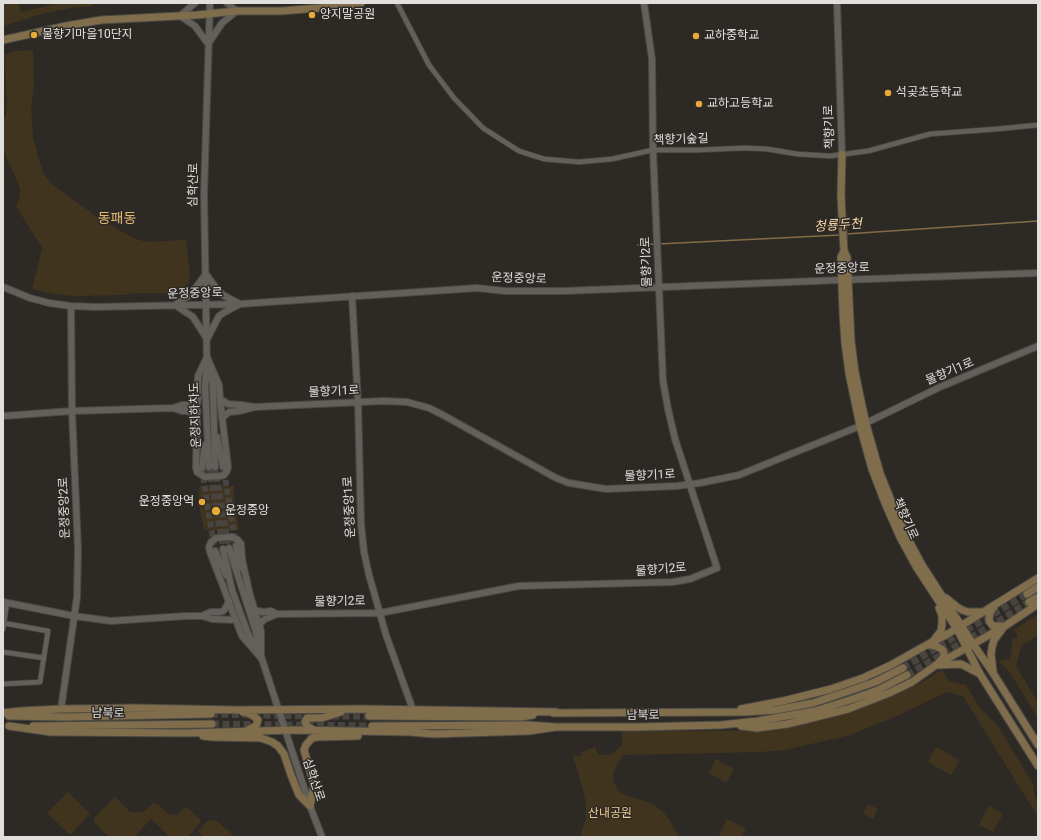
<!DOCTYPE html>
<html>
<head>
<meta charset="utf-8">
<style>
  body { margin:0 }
  #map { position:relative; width:1041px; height:840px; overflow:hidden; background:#2d2a26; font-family:Roboto,sans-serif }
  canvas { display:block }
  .frame { position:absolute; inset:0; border:4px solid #e1dfdc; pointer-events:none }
</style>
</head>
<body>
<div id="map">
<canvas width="1041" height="840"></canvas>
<div class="frame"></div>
</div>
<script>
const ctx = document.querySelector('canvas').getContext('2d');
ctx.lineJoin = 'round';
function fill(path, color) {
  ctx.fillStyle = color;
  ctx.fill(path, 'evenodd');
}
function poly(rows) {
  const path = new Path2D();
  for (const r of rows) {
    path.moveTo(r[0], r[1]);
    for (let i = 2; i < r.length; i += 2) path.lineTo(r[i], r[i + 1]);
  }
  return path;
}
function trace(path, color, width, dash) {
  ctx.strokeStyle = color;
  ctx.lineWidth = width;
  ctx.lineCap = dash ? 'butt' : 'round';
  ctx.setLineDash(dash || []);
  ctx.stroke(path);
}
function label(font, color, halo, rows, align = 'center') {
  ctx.font = font + ' Roboto,"Noto Sans KR",sans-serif';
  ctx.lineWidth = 3;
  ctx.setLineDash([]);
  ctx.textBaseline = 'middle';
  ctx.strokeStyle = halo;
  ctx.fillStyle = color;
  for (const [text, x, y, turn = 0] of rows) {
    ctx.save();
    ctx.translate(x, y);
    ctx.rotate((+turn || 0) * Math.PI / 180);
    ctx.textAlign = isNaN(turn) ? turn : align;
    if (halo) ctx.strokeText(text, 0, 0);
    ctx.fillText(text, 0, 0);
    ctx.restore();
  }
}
const green = poly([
  [3,3,19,3,20,12,62,3,94,3,93,6,71,8,45,13,3,26],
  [33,50,34,85,31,107,33,137,39,160,44,175,52,184,97,217,133,238,146,242,186,240,190,275,188,284,183,289,178,292,170,293,133,293,125,295,75,296,54,294,32,289,42,248,16,206,20,196,20,189,18,183,3,149,3,121,6,115,7,102,4,55,16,51],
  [234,486,234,499,235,503,239,530,204,530,199,505,199,487],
  [1038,614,1038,635,1021,646,1016,666,1038,703,1038,718,1009,671,999,661,1010,659,1013,639,1017,638,1017,634,1014,630],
  [942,670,949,681,966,685,979,707,998,726,1033,784,1035,797,1038,802,1038,817,963,696,946,692,897,716,850,735,785,750,759,752,623,755,615,769,613,775,613,780,617,789,621,793,627,796,635,798,653,804,663,812,669,819,679,837,582,837,581,833,586,819,586,803,583,789,573,756,581,756,580,753,595,747,598,755,611,755,622,745,622,731,724,731,751,730,884,697,900,692,922,682],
  [936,747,960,760,951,775,928,762],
  [716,759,734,769,726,783,709,773],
  [68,792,90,814,70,835,47,813],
  [115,797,129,811,132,812,142,812,145,811,152,804,154,803,159,805,167,813,172,815,177,815,184,808,188,808,200,819,200,823,188,837,170,837,151,819,134,837,109,837,95,823,94,819,95,817],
  [868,804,878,809,873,819,863,813],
  [989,806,1003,814,993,832,979,825],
  [727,819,746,829,741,837,724,837,719,834],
  [216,820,235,837,204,837,198,831,207,821]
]);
const stream = poly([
  [846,234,1038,221],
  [658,244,840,235],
  [638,245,654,244]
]);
const tertiaryTunnel = poly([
  [209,467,223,549],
  [215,467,229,548],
  [202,468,207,503,215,551],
  [224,471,236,546]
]);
const secondaryTunnel = poly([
  [903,668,1027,594],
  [907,675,992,625,1029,602],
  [211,714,313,716],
  [332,716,369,716],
  [212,724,372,726]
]);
const minor = poly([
  [397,3,429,65,454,98,483,128,519,151,544,159,579,162,612,159,653,150,697,150,745,148,767,149,797,154,830,156,868,151,930,134,997,129,1038,125],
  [3,623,48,631,40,682,3,684],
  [3,629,7,602],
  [3,652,44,658]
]);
const tertiary = poly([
  [195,3,180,16,195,26,208,44,222,23,237,11,227,3],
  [837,3,842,154],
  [206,274,219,292,223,295,240,304,225,312,219,316,207,339,193,317,175,305,191,294,206,274],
  [3,287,30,298,49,303,71,306,95,307,240,304,477,288,505,291,564,291,841,280,1038,273],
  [352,296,358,402,361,524,364,552,369,575,386,635,413,710],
  [207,357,219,385,220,399,228,467,227,471,224,475,220,476,205,477,197,472,196,467,198,376,207,357],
  [207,367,204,193,210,3],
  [220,399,228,404,241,405,255,407,240,411,229,412,222,418],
  [255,407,383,401,407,402,429,408,443,415,556,478,569,483,606,489,677,486,700,483,739,475,860,426,940,387,1038,346],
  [3,416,72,411,173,408],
  [197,417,188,411,182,411,173,408,182,405,189,405,193,403,198,398],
  [217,437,223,467],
  [209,467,205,385,207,367,213,386,215,467],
  [202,468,205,445],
  [232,537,238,540,241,544,242,559,250,595,261,631,261,658,242,636,210,552,209,547,211,542,216,538,232,537],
  [236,546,239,569],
  [229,548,256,632,258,644],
  [223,549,232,590,248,634,261,656,310,806,322,837],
  [215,551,226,575],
  [229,601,225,609,223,611,220,612,211,612,202,616,212,619,236,620],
  [3,602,74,616,111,621,186,616,202,616],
  [254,610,263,612,271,611,277,614,265,619,259,625],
  [277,614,380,613,519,586,673,582,690,579,717,568,675,439,668,409,663,381,653,150,652,59,644,3],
  [61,709,77,597,78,549,72,411,71,306]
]);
const secondary = poly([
  [3,40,66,26,101,20,197,15,237,11,281,11,345,6,361,3],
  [842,154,841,194,842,216,844,251,847,257,851,341,855,372,861,401,866,424,880,473,894,508,906,535,922,565,973,644,993,673,1038,745],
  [844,251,841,257,843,313,845,343,849,373,860,426,872,469,885,503,900,537,917,568,957,629,980,674,1038,766],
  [1027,594,1038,587],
  [946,598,957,607,962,610,968,612,984,612],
  [1029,602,1038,597],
  [994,607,990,612,989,621,993,626,1002,626],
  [934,640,941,631,942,624,942,615,939,608],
  [928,645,931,645,936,646,943,650,944,654,943,658,939,662],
  [939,665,961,664,980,674],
  [993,671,991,654,992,647,994,640,1003,628],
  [741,709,783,701,831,689,863,678,891,665,932,642,946,635,1038,578],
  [243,712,248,713,255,717,258,720,256,726,248,730],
  [3,713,21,711,61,709,135,708,238,710,363,709,556,712],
  [553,713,745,712,776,710,813,703,849,691,875,682,903,668],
  [9,716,66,717,211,714],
  [369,716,521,717,533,715],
  [9,726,51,732,185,733,295,730,410,732,433,734,529,731,556,727],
  [33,726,212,724],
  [372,726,528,725,556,727,638,727,721,725,758,721,815,711,853,699,878,690,907,675],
  [741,726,757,728,787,724,808,719,848,709,889,693,912,682,936,665,1005,626,1038,604],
  [314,730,308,727,305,722,307,718,322,718,341,712],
  [203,736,212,737,261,738,272,742,278,746,284,754,291,775,299,795,310,806],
  [310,806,314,785,304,750,306,745,312,738,318,737,358,736]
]);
const markers = [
  [312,15,4,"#e9aa38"],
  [34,35,4,"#e9aa38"],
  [696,36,4,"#e9aa38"],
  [888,93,4,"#e9aa38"],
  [699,104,4,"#e9aa38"],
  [202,502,4,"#e9aa38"],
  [216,511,5,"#e9aa38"]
];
const poiNames = [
  ["양지말공원",320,15],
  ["물향기마을10단지",42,35],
  ["교하중학교",704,36],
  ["석곶초등학교",896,93],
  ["교하고등학교",707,104],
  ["운정중앙역",194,502,"right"],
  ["운정중앙",225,511]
];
const streetNames = [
  ["책향기로",830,127,-92],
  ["책향기숲길",681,140,-2],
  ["심학산로",194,185,-89],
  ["물향기2로",647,262,-92],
  ["운정중앙로",842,269,-2],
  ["운정중앙로",519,279,2],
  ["운정중앙로",195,294,-2],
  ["물향기1로",950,372,-23],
  ["물향기1로",334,392,-3],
  ["운정지하차도",196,415,-92],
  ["물향기1로",650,476,-3],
  ["운정중앙1로",350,507,-93],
  ["운정중앙2로",65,508,-92],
  ["책향기로",905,519,66],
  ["물향기2로",661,570,-5],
  ["물향기2로",340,602,-1],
  ["남북로",108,714],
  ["남북로",643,716,-1],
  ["심학산로",313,780,71]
];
const parkNames = [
  ["산내공원",610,814]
];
const waterNames = [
  ["청룡두천",838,226,-4]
];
const quarterNames = [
  ["동패동",117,219]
];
fill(green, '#41341e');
trace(stream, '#856c46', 1.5);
trace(tertiaryTunnel, '#484541', 6, [6, 3]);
trace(secondaryTunnel, '#484541', 7, [7, 3.5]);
trace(minor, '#4a4844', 6);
trace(tertiary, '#4a4844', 8);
trace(secondary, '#4a4844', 9);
trace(minor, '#63605b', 4.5);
trace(tertiary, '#63605b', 6);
trace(secondary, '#806d4b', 7);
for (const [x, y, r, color] of markers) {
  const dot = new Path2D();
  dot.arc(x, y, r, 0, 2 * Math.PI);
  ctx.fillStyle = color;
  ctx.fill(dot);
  trace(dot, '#2d2a26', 1.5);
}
label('12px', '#e1dfdc', '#2d2a26', poiNames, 'left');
label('12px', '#e1dfdc', '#2d2a26', streetNames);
label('12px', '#f1c98a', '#2d2a26', parkNames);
label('italic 13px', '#fcdba9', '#2d2a26', waterNames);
label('14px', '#e4b874', '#2d2a26', quarterNames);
</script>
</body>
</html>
